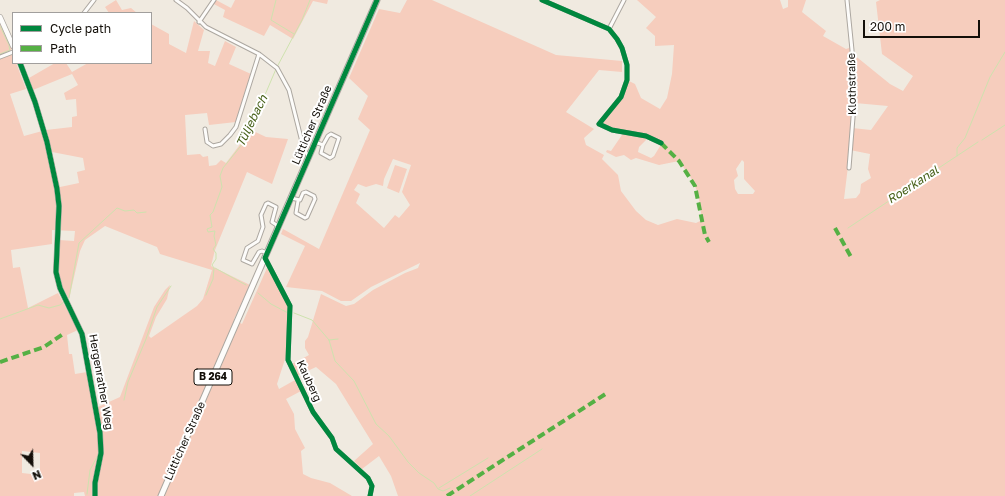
<!DOCTYPE html>
<html>
<head>
<meta charset="utf-8">
<style>
  body { margin:0 }
  #map { position:relative; width:1005px; height:496px; overflow:hidden; background:#f0eae0; font-family:"Golos Text",sans-serif }
  canvas { display:block }
  .legend { position:absolute; left:12px; top:12px; width:140px; height:52px; box-sizing:border-box; background:#fff; border:1px solid #a19f9d; margin:0; padding:5px 7px; list-style:none; font-size:12px; color:#130f09 }
  .legend li { display:flex; align-items:center; gap:8px; height:20px }
  .legend b { width:20px; border:1px solid #a19f9d }
  .north { position:absolute; left:12px; top:444px; width:40px; height:40px; -webkit-text-stroke:3px #fff; paint-order:stroke; rotate:157deg; font-size:11px; font-weight:700; line-height:16px; text-align:center; color:#130f09 }
  .north::after { content:''; display:block; margin:auto; width:14px; height:18px; background:#130f09; clip-path:polygon(50% 0,100% 100%,50% 72%,0 100%) }
  .scale { position:absolute; left:863px; top:20px; width:117px; height:18px; box-sizing:border-box; border:2px solid #130f09; border-top:0; padding-left:5px; font-size:12px; line-height:14px; white-space:nowrap; color:#130f09; -webkit-text-stroke:3px #fff; paint-order:stroke }
</style>
</head>
<body>
<div id="map">
<canvas width="1005" height="496"></canvas>
<ul class="legend">
<li><b style="height:5px;background:#00873e"></b>Cycle path</li>
<li><b style="height:5px;background:#55b044"></b>Path</li>
</ul>
<div class="north">N</div>
<div class="scale">200 m</div>
</div>
<script>
const ctx = document.querySelector('canvas').getContext('2d');
ctx.lineJoin = 'round';
function fill(path, color) {
  ctx.fillStyle = color;
  ctx.fill(path, 'evenodd');
}
function poly(rows) {
  const path = new Path2D();
  for (const r of rows) {
    path.moveTo(r[0], r[1]);
    for (let i = 2; i < r.length; i += 2) path.lineTo(r[i], r[i + 1]);
  }
  return path;
}
function trace(path, color, width, dash) {
  ctx.strokeStyle = color;
  ctx.lineWidth = width;
  ctx.lineCap = dash ? 'butt' : 'round';
  ctx.setLineDash(dash || []);
  ctx.stroke(path);
}
function label(font, color, halo, rows, align = 'center') {
  ctx.font = font + ' "Golos Text",sans-serif';
  ctx.lineWidth = 4;
  ctx.setLineDash([]);
  ctx.textBaseline = 'middle';
  ctx.strokeStyle = halo;
  ctx.fillStyle = color;
  for (const [text, x, y, turn = 0] of rows) {
    ctx.save();
    ctx.translate(x, y);
    ctx.rotate((+turn || 0) * Math.PI / 180);
    ctx.textAlign = isNaN(turn) ? turn : align;
    if (halo) ctx.strokeText(text, 0, 0);
    ctx.fillText(text, 0, 0);
    ctx.restore();
  }
}
const green = poly([
  [116,0,122,10,131,8,137,13,109,13,105,7],
  [216,0,231,8,235,0,328,0,327,4,313,1,293,39,270,25,264,36,223,17,225,10,212,3],
  [407,0,432,0,556,55,622,61,622,72,599,70,566,112,594,129,584,138,586,145,604,155,602,159,618,175,621,191,636,211,646,220,658,225,677,219,696,223,702,220,698,193,691,178,679,161,659,165,636,158,631,160,624,155,616,157,606,152,607,150,611,151,624,132,599,124,621,97,627,80,635,84,641,98,660,109,667,98,672,74,674,45,655,46,655,36,646,28,656,17,637,0,780,0,783,9,788,7,788,0,806,0,802,12,826,31,823,36,846,49,849,48,850,44,852,128,871,130,888,106,855,103,853,54,890,84,903,91,913,76,882,54,876,2,880,0,1005,0,1005,496,398,496,391,476,379,456,362,469,354,461,373,444,336,384,316,367,297,376,292,364,309,355,305,348,305,341,308,337,321,294,346,306,354,304,373,290,405,273,418,268,420,263,371,287,351,301,341,301,322,291,286,287,305,246,281,234,283,229,319,249,370,130,358,119,368,96,349,78,379,9,400,13],
  [649,137,662,143,654,156,651,158,638,152,639,147],
  [850,150,870,154,868,169,871,178,861,184,860,193,856,198,844,199],
  [393,159,411,165,402,192,410,205,399,218,395,215,384,228,356,203,360,194,354,190,358,184,366,187,376,184,383,186,384,179],
  [742,160,744,162,744,179,755,191,753,194,738,194,735,189,734,180,738,176,736,169],
  [0,19,12,49,10,51,13,55,13,63,16,63,26,89,10,94,24,136,46,130,72,127,72,117,77,116,76,99,66,100,64,93,78,85,72,74,33,90,29,78,55,63,66,63,72,72,88,63,151,63,151,24,169,34,169,44,186,53,194,21,204,30,198,51,210,51,208,63,215,66,225,41,236,47,229,64,251,74,236,122,209,125,207,113,185,115,187,155,200,154,203,157,208,156,209,166,216,165,221,160,226,163,245,138,243,134,247,128,266,137,288,139,272,184,247,172,215,250,211,266,250,285,234,319,242,324,267,268,284,295,289,312,289,324,286,356,277,384,279,389,295,380,301,391,286,399,294,414,295,429,305,448,301,451,303,474,311,478,330,483,352,496,85,496,84,492,74,493,74,496,0,496],
  [52,152,83,158,85,170,77,172,79,183,60,187],
  [105,226,157,247,160,254,212,270,203,299,197,306,151,338,149,336,156,317,167,299,170,285,165,290,154,307,120,397,98,407,91,366,87,372,75,374,72,354,69,354,67,335,78,330,58,293,28,308,20,267,13,268,11,250,52,244,52,230,75,231,74,241,59,240,59,272,62,286,69,299,80,251,85,240],
  [22,451,40,453,40,475,22,473],
  [395,165,407,169,399,193,387,188]
]);
const stream = poly([
  [276,0,271,20,294,34],
  [0,26,9,45],
  [0,54,10,50,9,46],
  [277,67,302,20,310,0],
  [982,140,1005,125],
  [957,156,957,148,965,138,990,77,1005,52],
  [848,228,978,142],
  [215,268,246,285],
  [258,293,271,304,288,313],
  [206,295,213,279,214,268,212,265,216,259,216,253,213,249,216,245,214,236,215,231,208,232,207,229,212,227,210,215,213,212,222,187,220,176,223,168,244,142,247,132,259,109,276,69],
  [69,298,79,243,117,208,125,211,134,210,137,213,146,212],
  [294,313,312,320,329,340,335,361,354,381,376,424,389,436,408,462,419,473,434,483,438,489,443,491,450,488],
  [0,319,38,305,49,308,60,305,64,302],
  [329,340,338,339],
  [124,400,128,382,146,339,157,307,171,286],
  [439,488,488,458],
  [87,494,90,470,98,455],
  [470,496,542,449]
]);
const street = poly([
  [176,0,187,8,206,27,259,54,277,68,289,90,304,150,309,157],
  [542,0,609,29,617,39,622,48,627,65,627,80,621,97,599,124,612,130,646,136,661,143],
  [847,0,852,50,854,105,849,168],
  [84,13,94,0],
  [199,22,214,0],
  [609,29,624,0],
  [0,57,13,52],
  [205,129,207,142,213,146,221,144,230,135,236,127,259,54],
  [315,142,323,145,321,153,330,158,333,156,339,138,331,134,328,136,323,145],
  [291,198,300,200,303,193,306,192,314,196,315,199,307,217,305,218,296,213,298,201],
  [267,253,262,251,259,252,252,264,243,260,247,248,258,241,263,227,261,215,266,204,268,203,276,207,272,222,278,226],
  [265,258,290,306,288,360,313,412,332,438,336,449,368,478,372,486,370,496]
]);
const secondary = poly([
  [0,17,13,46],
  [20,63,35,102,47,142,57,189,59,206,56,272,60,288,82,334,100,433,101,453,95,483,95,496]
]);
const primary = poly([
  [161,496,377,0]
]);
const quiet = poly([
  [661,143,679,161,695,186,705,235,709,242],
  [835,228,851,257],
  [0,362,44,347,63,334],
  [447,496,607,393]
]);
const cycleway = poly([
  [542,0,609,29,617,39,622,48,627,65,627,80,621,97,599,124,612,130,646,136,661,143],
  [20,63,35,102,47,142,57,189,59,206,56,272,60,288,82,334,100,433,101,453,95,483,95,496],
  [370,496,372,486,368,478,336,449,332,438,313,412,288,360,290,306,265,258,377,0]
]);
const shields = [
  [213,377,38]
];
const shieldNames = [
  ["B 264",213,377]
];
const streetNames = [
  ["Klothstraße",852,84,-91],
  ["Lütticher Straße",312,125,-67],
  ["Kauberg",309,381,65],
  ["Hergenrather Weg",101,382,80],
  ["Lütticher Straße",185,441,-66]
];
const waterNames = [
  ["Tüljebach",252,121,-64],
  ["Roerkanal",913,185,-33]
];
fill(green, '#f6cdbd');
trace(stream, '#cee2ae', 1);
trace(street, '#aca7a0', 5);
trace(secondary, '#aca7a0', 6);
trace(primary, '#aca7a0', 7);
trace(street, '#fdfcfa', 3);
trace(secondary, '#fdfcfa', 4.5);
trace(primary, '#fdfcfa', 5);
trace(quiet, '#55b044', 4, [8, 4]);
trace(cycleway, '#00873e', 5);
for (const [x, y, w] of shields) {
  const box = new Path2D();
  box.roundRect(x - w / 2, y - 8, w, 16, 3);
  ctx.fillStyle = '#fff';
  ctx.fill(box);
  trace(box, '#130f09', 1);
}
label('bold 10px', '#130f09', null, shieldNames);
label('11px', '#130f09', '#fff', streetNames);
label('italic 12px', '#455f16', '#fff', waterNames);
</script>
</body>
</html>
